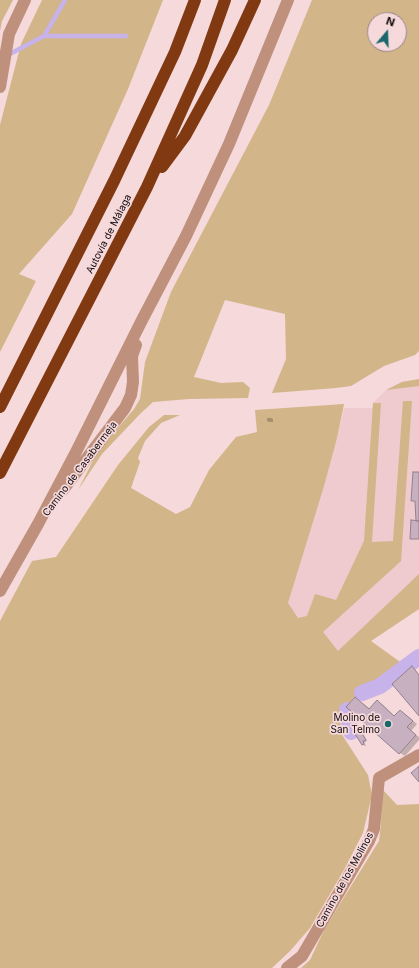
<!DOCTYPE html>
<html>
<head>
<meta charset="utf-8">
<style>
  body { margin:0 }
  #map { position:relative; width:419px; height:968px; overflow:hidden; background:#f5d9db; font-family:Inter,sans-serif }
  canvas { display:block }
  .north { position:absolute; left:367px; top:12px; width:40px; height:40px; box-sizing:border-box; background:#f5d9db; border:1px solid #9b8688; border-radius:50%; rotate:19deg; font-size:11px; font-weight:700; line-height:16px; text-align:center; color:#130a0b }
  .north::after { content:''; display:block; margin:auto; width:14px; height:18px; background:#1a686b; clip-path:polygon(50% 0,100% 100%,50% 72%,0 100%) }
</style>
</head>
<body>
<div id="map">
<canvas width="419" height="968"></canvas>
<div class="north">N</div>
</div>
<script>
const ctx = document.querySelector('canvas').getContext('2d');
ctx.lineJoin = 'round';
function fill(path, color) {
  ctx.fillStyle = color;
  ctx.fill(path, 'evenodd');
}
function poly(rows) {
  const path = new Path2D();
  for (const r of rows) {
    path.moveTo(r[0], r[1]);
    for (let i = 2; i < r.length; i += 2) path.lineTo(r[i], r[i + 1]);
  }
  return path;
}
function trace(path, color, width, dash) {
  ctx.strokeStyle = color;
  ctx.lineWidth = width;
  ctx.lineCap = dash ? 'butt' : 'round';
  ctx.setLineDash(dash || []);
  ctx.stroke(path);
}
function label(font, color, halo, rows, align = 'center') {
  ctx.font = font + ' Inter,sans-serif';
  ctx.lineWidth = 3.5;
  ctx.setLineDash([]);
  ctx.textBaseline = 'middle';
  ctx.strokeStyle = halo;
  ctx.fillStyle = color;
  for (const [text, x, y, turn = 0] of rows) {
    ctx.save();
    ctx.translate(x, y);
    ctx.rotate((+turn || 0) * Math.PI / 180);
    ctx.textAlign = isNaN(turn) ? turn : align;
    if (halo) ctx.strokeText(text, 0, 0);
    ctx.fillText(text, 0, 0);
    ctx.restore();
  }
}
const built = poly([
  [419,379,419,609,304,685,288,603,337,438,344,408,373,408,373,403,386,390,402,382]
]);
const green = poly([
  [0,0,13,0,2,21,0,31],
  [42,0,163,0,128,89,72,214,19,274,36,281,0,352,0,125,21,44],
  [312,0,419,0,419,351,415,355,384,366,351,386,336,388,272,393,286,359,285,314,225,300,194,377,221,383,243,382,250,388,248,398,189,399,153,402,141,413,102,454,78,490,98,451,134,409,140,399,145,362,171,292,269,105],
  [375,20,399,20,399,44,375,44],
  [419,379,419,386,386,390,402,382],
  [403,401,412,401,401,561,323,632,338,651,419,574,419,609,371,641,403,664,379,682,359,691,346,707,339,730,368,775,372,795,363,833,344,870,310,928,290,951,272,968,0,968,0,621,32,561,56,557,118,465,149,427,164,415,180,415,161,423,145,441,138,458,140,462,131,488,176,514,190,507,209,470,236,437,257,432,255,410,344,404,337,438,324,486,288,603,298,618,307,616,315,594,336,600,364,541,373,403,381,403,372,542,393,541],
  [382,789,397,805,419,804,419,968,301,968,310,960,325,928,379,841,381,824]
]);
const shadow = poly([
  [267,418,271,418,273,419,273,422,269,422,267,421],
  [355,698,360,701,370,709,382,704,395,717,400,711,405,714,417,724,411,731,419,737,419,740,405,756,400,753,347,706],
  [360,731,362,732,367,741,364,743,366,745,365,746,363,745]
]);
const stream = poly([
  [44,36,126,36],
  [6,56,44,36,65,0]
]);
const canal = poly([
  [362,693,380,686,419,657],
  [347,710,351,732]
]);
const building = poly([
  [413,472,419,472,419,521,416,521,415,501,411,501,413,472],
  [411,520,419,521,419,539,410,539,411,520],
  [412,666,419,675,419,716,392,684,412,666],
  [355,697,369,709,377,700,394,716,400,710,413,721,407,727,416,735,399,754,346,707,355,697],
  [360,730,366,740,363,741,364,744,362,745,355,734,360,730],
  [419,766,419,782,411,773,419,766]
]);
const minor = poly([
  [0,87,9,34,25,0],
  [62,491,125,408,131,395,133,382,132,356,136,345],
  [0,591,38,524,76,452,141,322,186,236,229,144,288,0],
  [287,968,302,956,369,841,374,829,379,778,419,755]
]);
const highway = poly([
  [162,167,185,136,232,50,255,0],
  [0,407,114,181,175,52,195,0],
  [0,473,147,187,202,65,225,0]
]);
const markers = [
  [388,724,4,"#1a686b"]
];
const streetNames = [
  ["Autovía de Málaga",109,234,-63],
  ["Camino de Casabermeja",80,469,-53],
  ["Camino de los Molinos",345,880,-61]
];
const poiNames = [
  ["Molino de",380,718],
  ["San Telmo",380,730]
];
fill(built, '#efcace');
fill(green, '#d2b588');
fill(shadow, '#0003');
trace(stream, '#c7b2e9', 4.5);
trace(canal, '#c7b2e9', 16);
fill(building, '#c7b1c0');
trace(building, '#94808f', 1);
trace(minor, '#bf917d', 12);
trace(highway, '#813912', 12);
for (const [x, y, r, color] of markers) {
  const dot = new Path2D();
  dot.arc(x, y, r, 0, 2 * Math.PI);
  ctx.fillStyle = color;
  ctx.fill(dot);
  trace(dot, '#f5d9db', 1.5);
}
label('10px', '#130a0b', '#f5d9db', streetNames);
label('10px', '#130a0b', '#f5d9db', poiNames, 'right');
</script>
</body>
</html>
